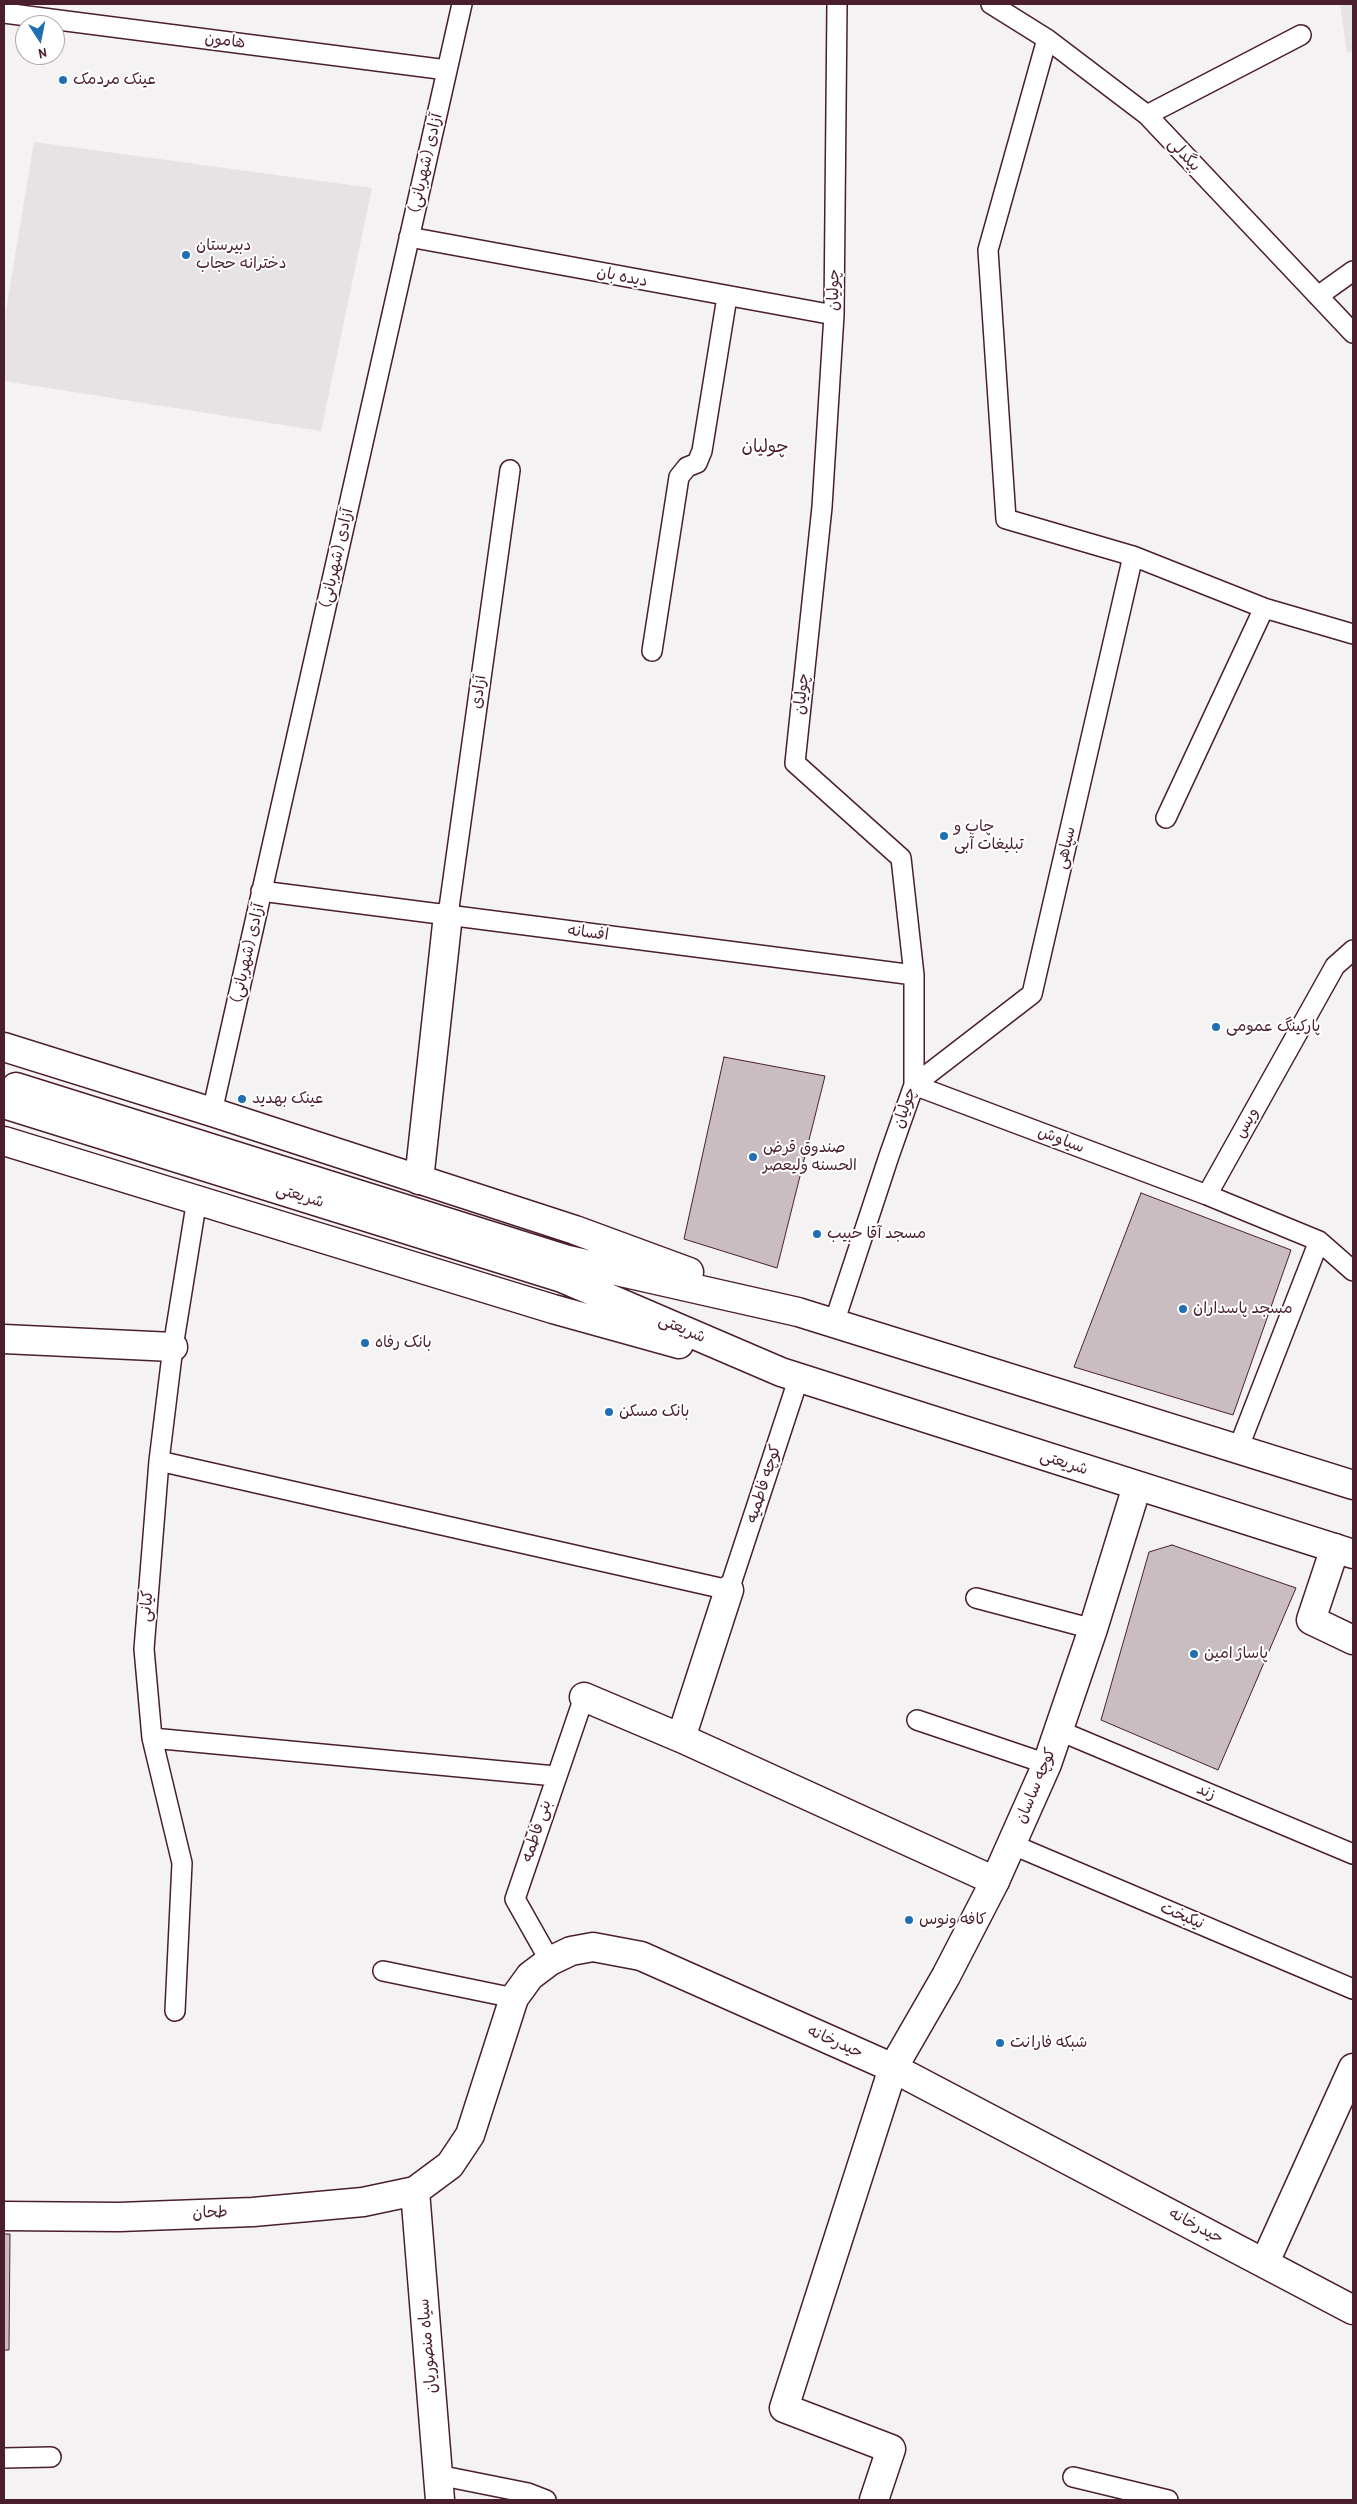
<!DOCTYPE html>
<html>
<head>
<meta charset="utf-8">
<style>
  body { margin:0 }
  #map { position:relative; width:1357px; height:2504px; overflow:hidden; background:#f4f2f2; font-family:"Patrick Hand",sans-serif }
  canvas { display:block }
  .frame { position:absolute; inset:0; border:5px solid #4a1f2b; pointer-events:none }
  .north { position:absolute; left:15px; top:15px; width:50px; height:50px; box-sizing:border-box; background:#fff; border:1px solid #b7a5aa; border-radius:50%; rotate:169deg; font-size:14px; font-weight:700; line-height:20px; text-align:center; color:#4a1f2b }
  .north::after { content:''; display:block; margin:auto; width:18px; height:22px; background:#1f6fb2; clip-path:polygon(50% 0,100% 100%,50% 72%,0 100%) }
</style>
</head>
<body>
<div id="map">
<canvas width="1357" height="2504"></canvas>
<div class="frame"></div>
<div class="north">N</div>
</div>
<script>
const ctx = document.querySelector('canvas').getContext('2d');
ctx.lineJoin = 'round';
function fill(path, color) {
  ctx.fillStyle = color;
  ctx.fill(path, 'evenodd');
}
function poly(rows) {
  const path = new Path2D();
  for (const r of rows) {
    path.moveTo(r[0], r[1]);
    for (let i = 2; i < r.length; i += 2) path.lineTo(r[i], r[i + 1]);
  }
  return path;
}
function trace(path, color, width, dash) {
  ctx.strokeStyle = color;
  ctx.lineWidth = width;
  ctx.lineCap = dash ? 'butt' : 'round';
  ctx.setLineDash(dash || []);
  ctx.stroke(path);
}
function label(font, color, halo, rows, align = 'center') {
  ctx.font = font + ' "Patrick Hand","Playpen Sans Arabic",sans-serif';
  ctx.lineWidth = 4;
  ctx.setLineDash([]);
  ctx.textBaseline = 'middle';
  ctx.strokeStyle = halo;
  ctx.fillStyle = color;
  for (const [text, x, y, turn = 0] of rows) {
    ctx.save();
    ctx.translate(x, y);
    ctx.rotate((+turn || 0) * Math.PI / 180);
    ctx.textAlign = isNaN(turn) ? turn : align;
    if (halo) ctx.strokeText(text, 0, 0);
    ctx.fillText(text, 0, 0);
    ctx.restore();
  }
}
const built = poly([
  [1340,4,1353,4,1353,51,1347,53],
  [34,142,372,188,321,431,4,381,4,322]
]);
const building = poly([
  [724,1057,825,1076,777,1268,684,1239,724,1057],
  [1141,1193,1291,1250,1233,1415,1074,1367,1141,1193],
  [1172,1545,1296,1588,1218,1770,1101,1720,1149,1552,1172,1545],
  [4,2234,10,2234,9,2350,4,2350,4,2234]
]);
const service = poly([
  [991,4,1047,39,1147,115,1353,333],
  [4,13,447,70],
  [1047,39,988,250,1006,519,1133,556,1264,608,1353,634],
  [1147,115,1301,35],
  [409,237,834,315],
  [1318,296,1353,271],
  [652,651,679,477,687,467,697,463,702,451,727,297],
  [1166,818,1264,608],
  [261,891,914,975],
  [448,915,510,470],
  [914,1085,1032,994,1133,556],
  [914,1085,1207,1195,1319,1241,1353,1271],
  [212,1112,462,4],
  [1207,1195,1335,966,1353,950],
  [834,1323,889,1156,914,1085,914,975,901,858,795,763,822,507,834,315,837,4],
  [1238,1449,1319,1241],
  [159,1461,729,1590,799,1377],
  [976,1598,1093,1629],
  [917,1720,1047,1764],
  [1060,1731,1353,1854],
  [152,1738,555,1776],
  [1011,1844,1353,1989],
  [550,1961,515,1899,584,1697],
  [383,1971,514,1998],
  [175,2011,182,1863,152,1738,144,1649,159,1461,173,1347,197,1199],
  [4,2458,51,2457],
  [438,2475,528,2493,546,2500],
  [1073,2477,1168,2500]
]);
const pedestrian = poly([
  [4,1339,173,1347],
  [1335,1548,1311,1620,1353,1640],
  [584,1697,681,1738,729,1590],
  [681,1738,995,1881],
  [1265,2262,1353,2068],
  [874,2500,891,2449,784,2408,893,2068]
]);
const minor = poly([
  [419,1180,448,915],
  [893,2068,946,1976,995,1881,1047,1764,1093,1629,1137,1486],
  [415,2191,440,2500],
  [4,2216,119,2217,253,2212,363,2202,415,2191,450,2165,470,2135,514,1998,530,1976,550,1961,571,1951,593,1947,641,1956,893,2068,1353,2310]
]);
const secondary = poly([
  [4,5,4,4]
]);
const primary = poly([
  [4,1047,212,1112,575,1230,689,1272],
  [16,1087,568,1260,798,1312,1353,1485],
  [10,1106,562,1278,781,1372,1353,1554],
  [4,1141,553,1309,679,1344]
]);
const markers = [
  [63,80,5,"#1f6fb2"],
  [186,255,5,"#1f6fb2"],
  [944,836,5,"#1f6fb2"],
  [1216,1027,5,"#1f6fb2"],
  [242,1099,5,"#1f6fb2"],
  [753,1157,5,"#1f6fb2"],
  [817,1234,5,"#1f6fb2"],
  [1183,1309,5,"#1f6fb2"],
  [365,1343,5,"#1f6fb2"],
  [609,1412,5,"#1f6fb2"],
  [1194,1654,5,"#1f6fb2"],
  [909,1920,5,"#1f6fb2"],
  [1000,2043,5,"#1f6fb2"]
];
const streetNames = [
  ["هامون",225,41,7],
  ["بیگدلی",1184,155,47],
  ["آزادی (شهربانی)",426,163,-77],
  ["دیده بان",622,277,11],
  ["چولیان",834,290,-89],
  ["آزادی (شهربانی)",337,558,-77],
  ["آزادی",479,692,-82],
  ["چولیان",802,694,-84],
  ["سپاهی",1066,848,-77],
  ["افسانه",588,933,7],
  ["آزادی (شهربانی)",248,953,-77],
  ["چولیان",905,1108,-72],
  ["ویس",1247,1123,-61],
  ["سیاوش",1061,1140,21],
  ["شریعتی",300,1196,17],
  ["شریعتی",682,1329,23],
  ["شریعتی",1064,1463,18],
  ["کوچه فاطمیه",764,1484,-72],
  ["کیانی",147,1606,-85],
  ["کوچه ساسان",1036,1786,-67],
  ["زند",1206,1792,23],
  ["بنی فاطمه",537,1831,-72],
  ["نیکبخت",1182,1916,23],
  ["حیدرخانه",835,2042,24],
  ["طحان",210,2213,-2],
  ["حیدرخانه",1196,2226,28],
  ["سیاه منصوریان",428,2346,-95]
];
const poiNames = [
  ["عینک مردمک",73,80],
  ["دبیرستان",196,246],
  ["دخترانه حجاب",196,264],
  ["چاپ و",954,827],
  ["تبلیغات آبی",954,845],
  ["پارکینگ عمومی",1226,1027],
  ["عینک بهدید",252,1099],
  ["صندوق قرض",763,1148],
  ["الحسنه ولیعصر",763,1166],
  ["مسجد آقا حبیب",827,1234],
  ["مسجد پاسداران",1193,1309],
  ["بانک رفاه",375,1343],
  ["بانک مسکن",619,1412],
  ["پاساژ امین",1204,1654],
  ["کافه ونوس",919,1920],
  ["شبکه فارانت",1010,2043]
];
const neighbourhoodNames = [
  ["چولیان",765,447]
];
fill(built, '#e7e2e3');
fill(building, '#cabdc1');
trace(building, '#4a1f2b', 1);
trace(service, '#4a1f2b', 22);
trace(pedestrian, '#4a1f2b', 31);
trace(minor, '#4a1f2b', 31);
trace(secondary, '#4a1f2b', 31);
trace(primary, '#4a1f2b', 31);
trace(service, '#fff', 19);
trace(pedestrian, '#fff', 28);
trace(minor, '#fff', 28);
trace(secondary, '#fff', 28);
trace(primary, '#fff', 28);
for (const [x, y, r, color] of markers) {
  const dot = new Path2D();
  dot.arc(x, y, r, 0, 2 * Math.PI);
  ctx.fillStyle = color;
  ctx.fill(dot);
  trace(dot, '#fff', 2);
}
label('16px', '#4a1f2b', '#fff', streetNames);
label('16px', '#4a1f2b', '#fff', poiNames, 'left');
label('18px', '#4a1f2b', '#fff', neighbourhoodNames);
</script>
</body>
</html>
